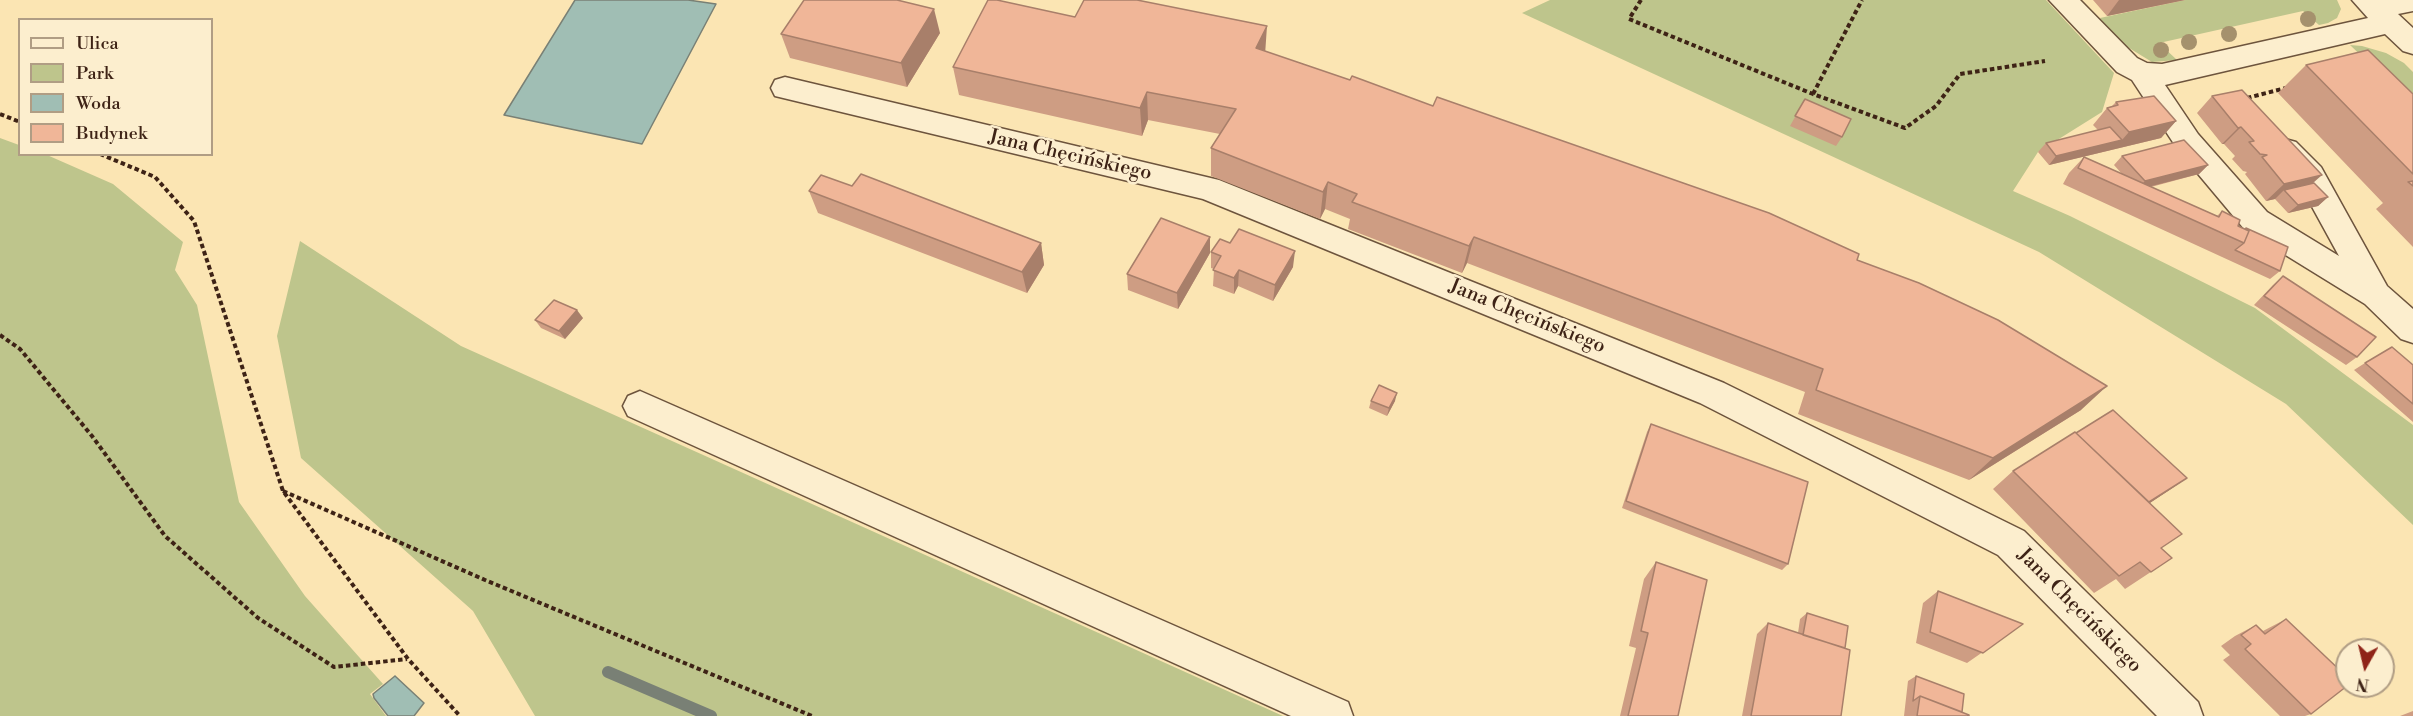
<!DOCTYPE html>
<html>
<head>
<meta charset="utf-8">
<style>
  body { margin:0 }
  #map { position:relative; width:2413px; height:716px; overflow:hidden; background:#fbe5b3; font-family:"Libre Bodoni",serif }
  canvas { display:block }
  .legend { position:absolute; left:18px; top:18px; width:195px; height:138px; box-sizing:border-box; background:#fceece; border:2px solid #b09d84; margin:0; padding:8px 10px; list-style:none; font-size:18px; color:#3e2316 }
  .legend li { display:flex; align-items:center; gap:12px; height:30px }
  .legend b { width:30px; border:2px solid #b09d84 }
  .north { position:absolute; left:2335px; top:638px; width:60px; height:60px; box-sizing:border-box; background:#fceece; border:2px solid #b09d84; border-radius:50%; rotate:188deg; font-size:16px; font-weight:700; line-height:24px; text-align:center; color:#3e2316 }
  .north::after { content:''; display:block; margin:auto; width:21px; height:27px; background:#8f2418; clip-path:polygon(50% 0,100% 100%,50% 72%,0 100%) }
</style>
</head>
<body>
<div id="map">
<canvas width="2413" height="716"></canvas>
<ul class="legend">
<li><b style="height:8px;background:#fceece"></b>Ulica</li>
<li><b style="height:16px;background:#bec58c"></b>Park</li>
<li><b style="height:16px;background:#a0beb4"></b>Woda</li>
<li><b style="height:16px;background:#f0b698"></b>Budynek</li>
</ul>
<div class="north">N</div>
</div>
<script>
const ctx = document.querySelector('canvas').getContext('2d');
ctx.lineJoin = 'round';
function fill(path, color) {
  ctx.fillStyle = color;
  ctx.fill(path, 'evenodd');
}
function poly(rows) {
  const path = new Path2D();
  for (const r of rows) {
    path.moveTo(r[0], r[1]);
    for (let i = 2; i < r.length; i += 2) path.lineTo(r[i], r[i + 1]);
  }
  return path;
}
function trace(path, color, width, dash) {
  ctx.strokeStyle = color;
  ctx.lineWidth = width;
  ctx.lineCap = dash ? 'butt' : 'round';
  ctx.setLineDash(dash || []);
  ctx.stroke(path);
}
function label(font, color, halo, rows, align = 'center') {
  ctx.font = font + ' "Libre Bodoni",serif';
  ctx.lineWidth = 5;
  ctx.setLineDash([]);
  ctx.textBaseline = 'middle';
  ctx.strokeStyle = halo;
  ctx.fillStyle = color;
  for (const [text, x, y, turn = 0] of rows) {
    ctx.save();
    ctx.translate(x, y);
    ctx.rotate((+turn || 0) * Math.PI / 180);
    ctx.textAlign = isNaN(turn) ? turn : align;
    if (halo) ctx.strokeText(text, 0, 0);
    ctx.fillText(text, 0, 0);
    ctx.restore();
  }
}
const green = poly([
  [1550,0,2046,0,2114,73,2102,112,2038,152,2013,191,2070,216,2255,308,2413,425,2413,525,2286,404,2039,252,1522,13],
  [2185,0,2337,0,2341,9,2337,18,2328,23,2319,25,2303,11,2159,43,2177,60,2152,62,2116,40,2100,18],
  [2350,45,2362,46,2386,53,2404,63,2413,72,2413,136,2376,70],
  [0,138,19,145,20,154,47,155,113,184,183,242,175,270,197,305,239,502,305,596,383,684,370,694,386,716,0,716],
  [300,241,461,346,1283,716,535,716,473,611,301,458,277,336]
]);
const water = poly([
  [575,0,688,0,716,4,642,144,504,115,575,0],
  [395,676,424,703,414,716,388,716,374,698,373,694,395,676]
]);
const stream = poly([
  [608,672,711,716]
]);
const path = poly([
  [1641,0,1629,19,1813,94,1905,128,1936,106,1960,74,2045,61],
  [1813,94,1862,0],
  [2247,98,2286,88],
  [0,114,20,122],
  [100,154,155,177,194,221,283,491,408,659,460,716],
  [0,335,20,349,92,436,165,536,258,618,334,667,407,659],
  [283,491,485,580,812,716]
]);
const minor = poly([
  [2049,0,2080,0,2137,58,2147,63,2162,64,2368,18,2352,0,2413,0,2413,11,2398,14,2413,28,2413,54,2403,51,2385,34,2165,85,2198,134,2267,212,2339,256,2299,183,2274,158,2270,150,2274,142,2285,139,2296,142,2321,167,2387,286,2413,309,2413,343,2401,339,2365,304,2245,230,2178,150,2132,80,2117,72,2049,0],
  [785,77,1219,180,1724,383,2024,531,2198,702,2203,716,2157,716,1998,555,1700,403,1203,199,775,96,771,88,775,80,785,77],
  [640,391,1348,702,1353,716,1291,716,628,416,623,406,628,396,640,391]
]);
const trees = [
  [2308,19],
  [2229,34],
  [2189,42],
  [2161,50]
];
const wall = poly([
  [2093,0,2185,0,2107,16],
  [1075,17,1265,52,1857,260,2081,410,1969,480,1798,414,1805,392,1467,263,1462,273,1348,229,1350,219,1325,209,1320,219,1211,176,1211,148,1220,134,1148,120,1142,136,959,95,953,67],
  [940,33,907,87,790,58,781,34],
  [2306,65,2413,94,2413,247,2376,209,2383,203,2278,93],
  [2212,96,2314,183,2328,197,2318,206,2288,213,2275,199,2266,201,2245,174,2247,172,2243,171,2232,159,2235,156,2224,144,2222,144,2197,113],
  [1805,99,1842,137,1836,146,1790,126],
  [2116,102,2176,121,2161,138,2049,165,2038,152,2046,143,2098,130,2093,125,2107,108,2112,106],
  [2122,156,2208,165,2199,174,2151,187,2217,216,2222,211,2238,226,2280,271,2270,279,2063,184,2069,173,2084,157,2122,174,2114,165],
  [852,186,1041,243,1044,265,1027,293,818,213,809,191],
  [1230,243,1293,267,1273,301,1238,286,1234,294,1213,286,1214,269,1211,268,1211,252],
  [1210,253,1178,309,1128,290,1127,274],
  [2283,276,2357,357,2346,365,2254,305,2273,285],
  [583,318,565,339,541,328,535,320],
  [2365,363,2413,365,2413,422,2354,370],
  [1371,401,1395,401,1387,416,1369,408],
  [1651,424,1788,564,1782,570,1622,508,1647,432],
  [2013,471,2187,478,2150,503,2161,548,2172,558,2125,589,2116,579,2094,593,1993,489],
  [1656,562,1678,716,1620,716,1636,648,1629,646,1644,579],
  [1938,591,2023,624,1967,663,1916,643,1923,603],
  [1807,613,1845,648,1841,716,1742,716,1757,634,1768,623,1798,633,1800,619],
  [2286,619,2311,714,2305,716,2280,716,2223,660,2230,655,2221,646,2235,636,2256,625,2263,631],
  [1916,676,1962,712,1969,716,1904,716,1908,681],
  [2413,711,2413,716,2400,716]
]);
const shadedWall = poly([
  [2119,0,2185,0,2107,16],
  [934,9,940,33,907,87,901,63],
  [1267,26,1265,55,1256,48],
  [1147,92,1148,120,1142,136,1140,108],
  [2176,121,2161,138,2049,165,2056,156,2122,140,2129,132],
  [2241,127,2224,144,2222,144,2238,128],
  [2208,165,2199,174,2136,190,2145,181],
  [2322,175,2304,191,2284,190,2275,199,2266,201,2284,184],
  [1328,182,1325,209,1320,219,1323,192],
  [2328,197,2318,206,2288,213,2298,205],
  [1210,237,1210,253,1178,309,1177,293],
  [1474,237,1467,263,1462,273,1469,246],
  [1041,243,1044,265,1027,293,1022,272],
  [1295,251,1293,267,1273,301,1275,285],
  [1239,270,1238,286,1234,294,1234,278],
  [577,310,583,318,565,339,559,331],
  [2107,386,2081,410,1969,480,1993,458],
  [1397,393,1395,401,1387,416,1389,408],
  [2187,478,2168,491,2124,520,2142,507]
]);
const building = poly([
  [804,0,897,0,934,9,901,63,781,34,804,0],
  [988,0,997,0,1075,17,1084,0,1137,0,1267,26,1256,48,1350,80,1352,76,1433,106,1437,97,1769,213,1859,254,1857,260,1919,283,1998,320,2107,386,1993,458,1816,390,1823,369,1474,237,1469,246,1352,202,1357,194,1328,182,1323,192,1211,148,1236,109,1147,92,1140,108,953,67,988,0],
  [2368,50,2413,94,2413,174,2306,65,2368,50],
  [2242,90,2322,175,2284,184,2262,157,2267,155,2260,154,2249,142,2254,141,2241,127,2238,128,2212,96,2242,90],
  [2154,96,2176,121,2129,132,2107,108,2118,105,2116,102,2154,96],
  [1805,99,1851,119,1842,137,1795,116,1805,99],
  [2110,127,2122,140,2056,156,2046,143,2110,127],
  [2184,140,2208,165,2145,181,2122,156,2184,140],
  [2084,157,2219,217,2222,211,2240,220,2238,226,2249,231,2244,243,2078,168,2084,157],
  [861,174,1041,243,1022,272,809,191,821,175,852,186,861,174],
  [2413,181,2413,186,2408,182,2413,181],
  [2314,183,2328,197,2298,205,2284,190,2314,183],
  [1161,218,1210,237,1177,293,1127,274,1161,218],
  [2246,228,2288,247,2280,271,2235,250,2244,243,2249,231,2245,229,2246,228],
  [1239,229,1295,251,1275,285,1239,270,1234,278,1213,270,1221,256,1211,252,1220,239,1230,243,1239,229],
  [2283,276,2376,337,2357,357,2264,296,2283,276],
  [554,300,577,310,559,331,535,320,554,300],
  [2392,347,2413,365,2413,404,2365,363,2392,347],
  [1379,385,1397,393,1389,408,1371,401,1379,385],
  [2113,410,2187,478,2149,502,2076,433,2113,410],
  [1651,424,1808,482,1788,564,1626,501,1651,424],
  [2075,432,2182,534,2161,548,2172,558,2151,572,2140,562,2119,576,2013,471,2075,432],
  [1656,562,1707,580,1678,716,1628,716,1648,633,1641,631,1656,562],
  [1938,591,2023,624,1983,653,1930,632,1938,591],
  [1807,613,1848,626,1845,648,1803,635,1807,613],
  [2286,619,2347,677,2347,686,2311,714,2245,649,2251,644,2241,635,2256,625,2265,634,2286,619],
  [1768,623,1850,650,1841,716,1751,716,1768,623],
  [1916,676,1964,694,1962,712,1920,696,1913,701,1916,676],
  [1920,696,1969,715,1969,716,1917,716,1920,696]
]);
const streetNames = [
  ["Jana Chęcińskiego",1070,156,13],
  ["Jana Chęcińskiego",1527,317,22],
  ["Jana Chęcińskiego",2079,611,45]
];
fill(green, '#bec58c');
fill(water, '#a0beb4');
trace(water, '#798075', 1.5);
trace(stream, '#798075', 12);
trace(minor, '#6d543d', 3);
trace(path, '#3e2316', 4, [4.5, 3]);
fill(minor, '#fceece');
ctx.fillStyle = '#a5916d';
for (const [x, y] of trees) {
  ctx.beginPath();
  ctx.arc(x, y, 8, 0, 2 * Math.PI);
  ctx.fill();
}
fill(wall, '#ce9d83');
fill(shadedWall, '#a87f6a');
fill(building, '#f0b698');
trace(building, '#a87f6a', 1.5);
label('20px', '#3e2316', '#fceece', streetNames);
</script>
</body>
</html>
